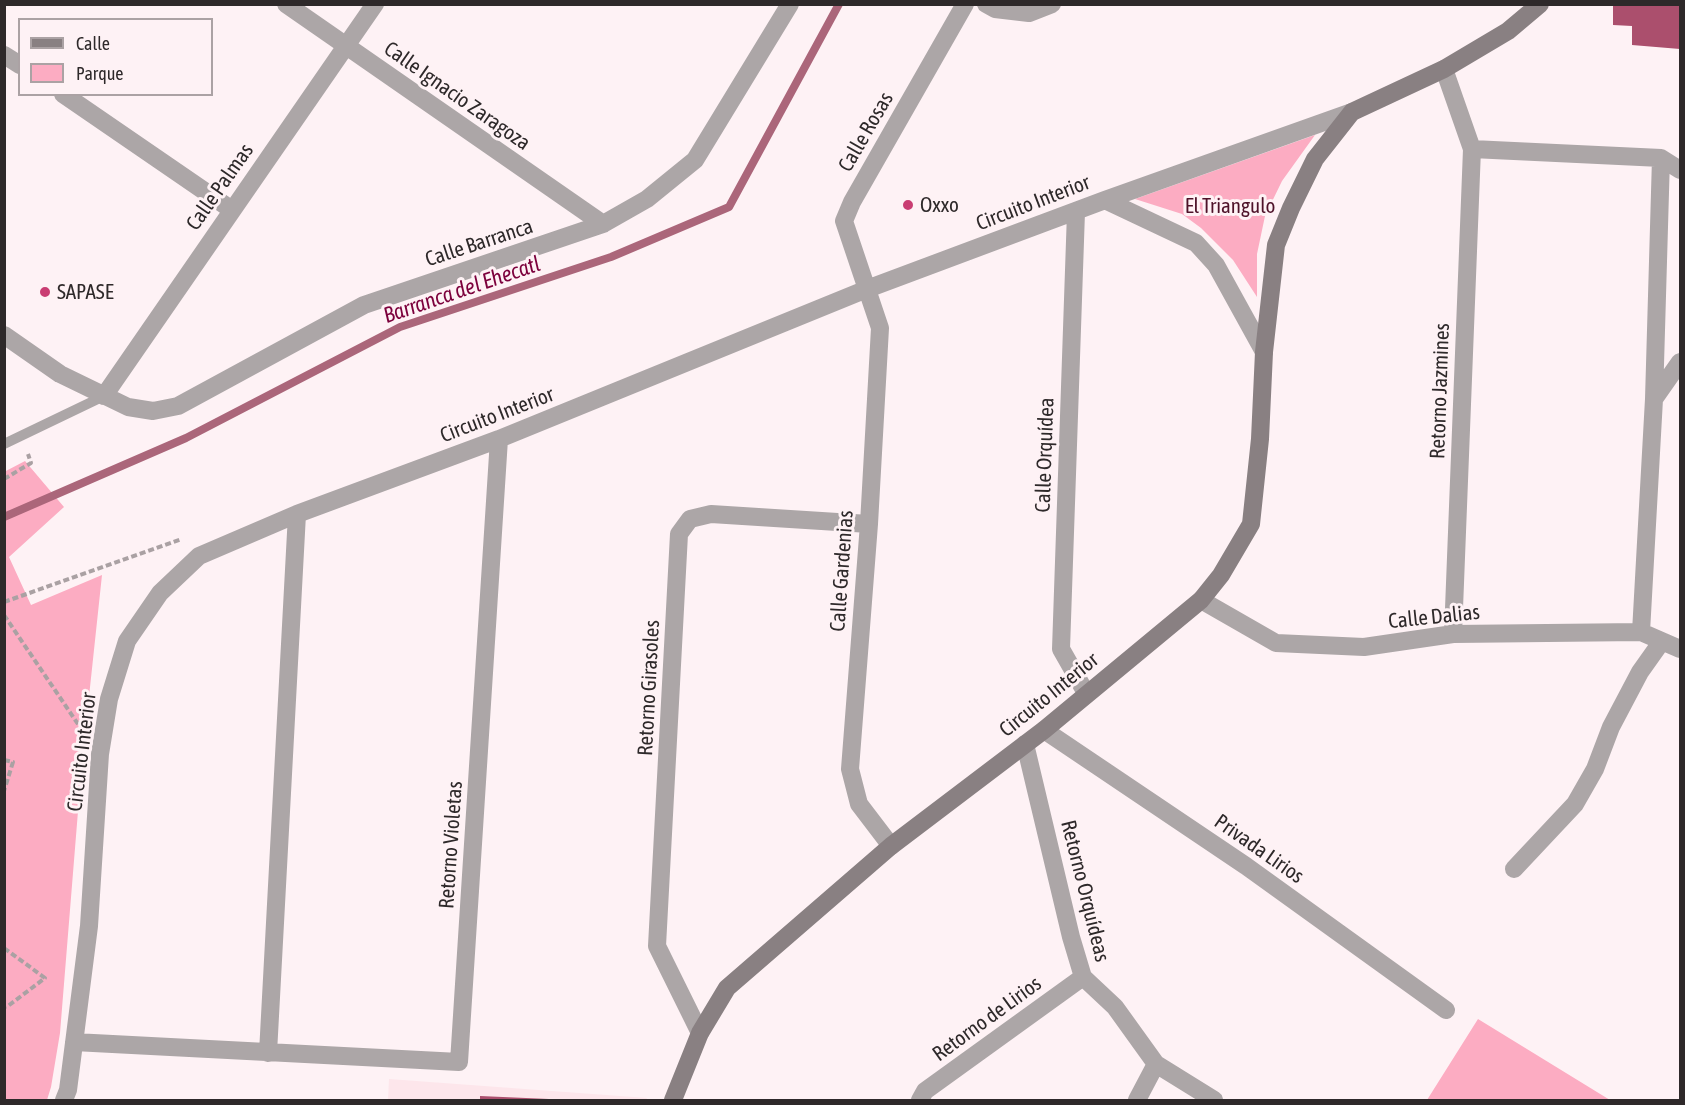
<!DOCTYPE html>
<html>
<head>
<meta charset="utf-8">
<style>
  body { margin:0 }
  #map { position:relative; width:1685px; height:1105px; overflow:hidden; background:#fef2f5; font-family:"Asap Condensed",sans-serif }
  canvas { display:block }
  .frame { position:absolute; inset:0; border:6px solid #2e292a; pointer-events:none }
  .legend { position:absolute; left:18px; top:18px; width:195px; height:78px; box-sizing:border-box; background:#fef2f5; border:2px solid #aba2a4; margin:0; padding:8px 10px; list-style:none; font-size:18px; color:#2e292a }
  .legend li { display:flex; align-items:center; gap:12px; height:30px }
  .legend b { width:30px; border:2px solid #aba2a4 }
</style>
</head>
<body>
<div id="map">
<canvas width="1685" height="1105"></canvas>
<div class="frame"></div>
<ul class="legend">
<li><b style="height:8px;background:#898082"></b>Calle</li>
<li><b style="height:16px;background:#fcacc2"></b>Parque</li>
</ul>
</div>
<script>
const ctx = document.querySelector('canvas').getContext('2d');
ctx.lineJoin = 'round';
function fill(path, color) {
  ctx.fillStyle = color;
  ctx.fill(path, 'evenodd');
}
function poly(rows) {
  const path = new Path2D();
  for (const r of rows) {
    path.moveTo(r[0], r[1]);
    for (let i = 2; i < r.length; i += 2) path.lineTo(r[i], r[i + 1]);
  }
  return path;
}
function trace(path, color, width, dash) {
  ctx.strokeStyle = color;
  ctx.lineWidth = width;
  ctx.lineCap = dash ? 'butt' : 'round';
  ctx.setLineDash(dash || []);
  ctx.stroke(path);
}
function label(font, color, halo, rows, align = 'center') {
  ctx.font = font + ' "Asap Condensed",sans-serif';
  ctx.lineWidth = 6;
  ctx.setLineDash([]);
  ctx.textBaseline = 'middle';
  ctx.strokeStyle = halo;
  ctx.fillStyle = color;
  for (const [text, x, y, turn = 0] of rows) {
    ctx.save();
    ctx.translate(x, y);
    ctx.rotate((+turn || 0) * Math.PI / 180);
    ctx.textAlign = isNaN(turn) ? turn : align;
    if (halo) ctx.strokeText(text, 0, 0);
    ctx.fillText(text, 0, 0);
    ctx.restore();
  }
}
const built = poly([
  [389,1079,647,1098,646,1100,388,1100]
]);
const green = poly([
  [1315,135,1282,181,1265,216,1257,254,1257,297,1233,260,1201,228,1182,214,1135,199],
  [25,461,64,507,9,557,31,605,102,575,82,762,60,1033,51,1087,47,1100,4,1100,4,472],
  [1478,1019,1610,1100,1427,1100]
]);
const stream = poly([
  [4,517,186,438,400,327,611,257,729,207,839,4]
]);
const building = poly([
  [1628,4,1680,4,1680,49,1632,45,1632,26,1613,25,1613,6],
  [480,1096,549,1099,549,1100,480,1100]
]);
const path = poly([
  [4,479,31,463,28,454],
  [4,602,182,539],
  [4,615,80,727],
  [4,760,13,762,4,791],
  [4,948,45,978,8,1006,4,1007]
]);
const lane = poly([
  [4,444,104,396]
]);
const street = poly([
  [286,4,603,224],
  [986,4,995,9,1029,13,1052,4],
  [4,55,20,65],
  [1444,69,1472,149,1453,634],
  [63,94,232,210],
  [1472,149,1661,158,1680,170],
  [1105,200,1196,243,1216,265,1264,352],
  [1076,212,1061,649,1086,693],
  [4,335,60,374,128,407,153,411,178,406,364,305,603,224,647,199,695,160,790,4],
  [104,396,375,4],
  [1654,399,1680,362],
  [1201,600,1276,643,1364,647,1453,634,1641,632,1680,649],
  [1641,632,1654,399,1661,158],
  [1044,730,1246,866,1446,1010],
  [1025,744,1071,937,1083,977,1115,1007,1156,1064,1214,1100],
  [891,846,859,804,850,769,869,524,880,328,844,221,852,202,965,4],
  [1514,869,1575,804,1595,769,1611,727,1640,672,1662,641],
  [700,1033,657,946,679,534,690,519,711,514,869,524],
  [74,1042,459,1062,499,439],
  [268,1053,297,514],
  [64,1100,68,1090,89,926,100,754,109,699,127,641,160,593,199,556,297,514,499,439,867,289,1105,200,1352,112],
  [920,1100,925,1091,1083,977],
  [1137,1100,1156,1064]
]);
const secondary = poly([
  [673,1100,700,1033,727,988,891,846,1044,730,1201,600,1221,575,1251,524,1260,439,1264,352,1276,245,1291,208,1315,159,1352,112,1444,69,1508,31,1540,4]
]);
const markers = [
  [908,205,6,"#c93d72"],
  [45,292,6,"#c93d72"]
];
const streetNames = [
  ["Calle Ignacio Zaragoza",457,96,35],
  ["Calle Rosas",866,132,-60],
  ["Calle Palmas",220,187,-55],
  ["Circuito Interior",1033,203,-21],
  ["Calle Barranca",479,243,-18],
  ["Retorno Jazmines",1440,391,-88],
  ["Circuito Interior",497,415,-21],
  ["Calle Orquídea",1045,455,-88],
  ["Calle Gardenias",842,571,-86],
  ["Calle Dalias",1434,617,-6],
  ["Retorno Girasoles",649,688,-87],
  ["Circuito Interior",1049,695,-39],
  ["Circuito Interior",82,752,-83],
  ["Retorno Violetas",451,845,-86],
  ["Privada Lirios",1259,849,35],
  ["Retorno Orquídeas",1085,891,76],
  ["Retorno de Lirios",987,1019,-36]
];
const poiNames = [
  ["Oxxo",920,205],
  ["SAPASE",57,292]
];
const parkNames = [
  ["El Triangulo",1230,206]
];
const waterNames = [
  ["Barranca del Ehecatl",462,290,-19]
];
fill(built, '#fde6eb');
fill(green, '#fcacc2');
trace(stream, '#ab667a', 8);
fill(building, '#ab4f6d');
trace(path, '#aaa1a3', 4, [6, 3]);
trace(lane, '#aca6a7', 10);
trace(street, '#aca6a7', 18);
trace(secondary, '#898082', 18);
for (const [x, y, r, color] of markers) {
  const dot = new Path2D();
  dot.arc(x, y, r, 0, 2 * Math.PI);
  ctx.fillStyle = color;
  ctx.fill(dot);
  trace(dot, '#fef2f5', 2);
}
label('21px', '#2e292a', '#fef2f5', streetNames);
label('21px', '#2e292a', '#fef2f5', poiNames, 'left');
label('21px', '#4e1229', '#fef2f5', parkNames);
label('italic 22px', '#7c003c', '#fef2f5', waterNames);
</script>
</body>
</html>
